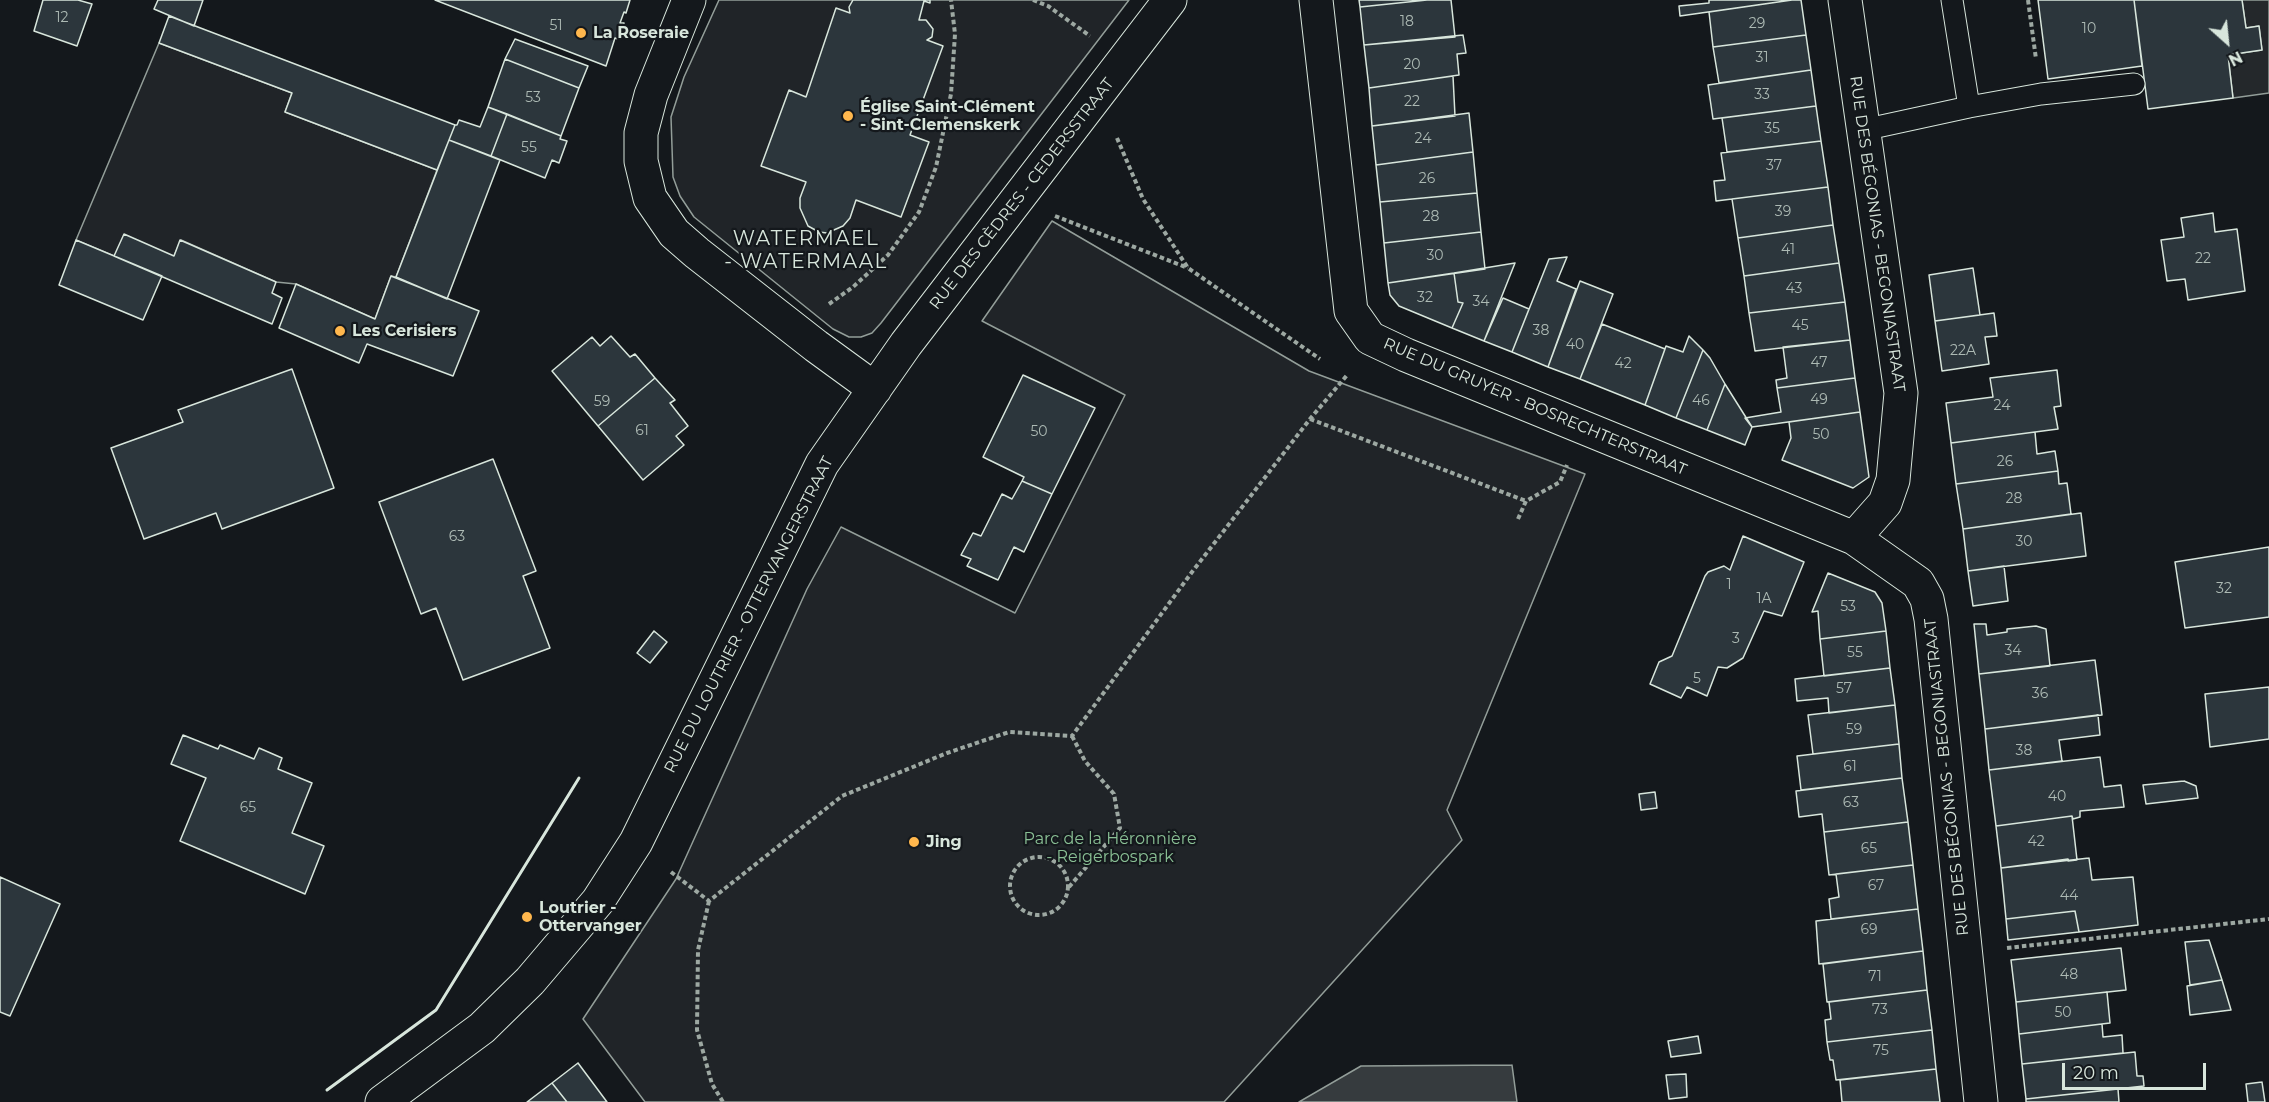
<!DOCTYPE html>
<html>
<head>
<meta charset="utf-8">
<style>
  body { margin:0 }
  #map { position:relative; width:2269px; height:1102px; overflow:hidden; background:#14181c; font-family:Montserrat,sans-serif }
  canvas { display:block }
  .north { position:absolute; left:2197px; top:12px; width:60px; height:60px; -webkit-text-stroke:4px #14181c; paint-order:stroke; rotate:153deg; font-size:16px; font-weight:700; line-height:24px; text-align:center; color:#d8e6dc }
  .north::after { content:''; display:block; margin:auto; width:21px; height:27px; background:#d8e6dc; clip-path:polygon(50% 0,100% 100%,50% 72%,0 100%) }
  .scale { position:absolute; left:2062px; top:1063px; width:144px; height:27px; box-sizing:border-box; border:3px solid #d8e6dc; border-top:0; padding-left:8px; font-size:18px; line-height:21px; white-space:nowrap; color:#d8e6dc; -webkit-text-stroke:4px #14181c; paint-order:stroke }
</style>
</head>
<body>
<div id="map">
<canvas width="2269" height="1102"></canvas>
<div class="north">N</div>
<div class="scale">20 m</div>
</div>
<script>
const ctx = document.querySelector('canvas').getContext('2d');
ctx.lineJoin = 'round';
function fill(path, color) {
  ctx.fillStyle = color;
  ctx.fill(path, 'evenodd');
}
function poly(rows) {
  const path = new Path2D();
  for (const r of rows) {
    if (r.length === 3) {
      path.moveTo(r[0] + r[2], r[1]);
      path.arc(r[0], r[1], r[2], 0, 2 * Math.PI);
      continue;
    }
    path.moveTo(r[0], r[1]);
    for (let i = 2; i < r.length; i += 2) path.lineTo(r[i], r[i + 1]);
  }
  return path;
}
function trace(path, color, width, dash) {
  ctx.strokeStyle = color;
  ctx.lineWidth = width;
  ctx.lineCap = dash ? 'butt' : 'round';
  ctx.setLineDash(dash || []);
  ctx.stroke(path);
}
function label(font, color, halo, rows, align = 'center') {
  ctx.font = font + ' Montserrat,sans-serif';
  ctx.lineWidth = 4.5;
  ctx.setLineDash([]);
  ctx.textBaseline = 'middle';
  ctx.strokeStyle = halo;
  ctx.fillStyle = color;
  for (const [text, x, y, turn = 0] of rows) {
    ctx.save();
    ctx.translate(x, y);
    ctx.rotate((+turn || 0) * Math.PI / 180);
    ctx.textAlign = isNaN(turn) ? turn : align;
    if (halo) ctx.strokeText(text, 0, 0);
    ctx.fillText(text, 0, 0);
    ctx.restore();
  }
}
const green = poly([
  [719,0,1129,0,881,323,872,333,861,337,849,337,833,329,694,217,680,196,673,177,671,117,684,77,719,0],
  [159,43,292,93,285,112,437,170,396,277,391,276,375,319,296,284,276,282,181,240,174,256,114,256,76,240,159,43],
  [1052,221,1309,371,1585,474,1447,810,1462,840,1224,1102,645,1102,583,1019,676,879,807,589,841,527,1015,613,1125,395,982,321,1052,221]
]);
const parking = poly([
  [2242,0,2269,0,2269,93,2233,98,2228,55,2262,50,2259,26,2246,28,2242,0]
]);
const water = poly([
  [1512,1065,1517,1102,1299,1102,1361,1066,1512,1065]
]);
const building = poly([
  [43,0,78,0,92,4,77,46,34,31,43,0],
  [158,0,203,0,194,26,154,9,158,0],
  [435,0,630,0,626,13,624,12,620,23,624,23,618,39,615,38,606,66,435,0],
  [853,0,930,0,930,3,924,1,919,20,926,20,933,29,932,37,927,40,943,46,910,135,929,142,901,217,856,200,850,218,843,226,827,233,819,232,808,226,800,208,800,198,806,182,761,166,789,90,806,97,836,8,850,13,849,7,853,0],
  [1359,0,1427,0,1360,7,1359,0],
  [1427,0,1451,0,1455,37,1364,45,1360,7,1427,0],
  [1709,0,1792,0,1680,16,1679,6,1709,3,1709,0],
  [1792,0,1801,0,1806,35,1713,47,1709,12,1792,0],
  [2038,0,2134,0,2142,66,2048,79,2038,0],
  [2134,0,2242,0,2246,28,2259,26,2262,50,2228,55,2233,98,2148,109,2134,0],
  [169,16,455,125,437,170,285,112,292,93,159,43,169,16],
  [1463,35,1466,53,1457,54,1459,75,1369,88,1364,45,1463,35],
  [1806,35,1811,70,1719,83,1713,47,1806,35],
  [515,39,588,66,579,88,505,59,515,39],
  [505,59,579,88,561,136,488,107,505,59],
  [1811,70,1816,106,1713,119,1708,85,1811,70],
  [1453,76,1455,116,1372,126,1369,88,1453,76],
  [1816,106,1821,141,1727,152,1722,118,1816,106],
  [488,107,507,114,491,156,449,140,455,125,457,125,459,120,480,127,488,107],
  [1469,113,1473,152,1376,165,1372,126,1469,113],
  [507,114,561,136,560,139,567,141,559,163,552,160,545,178,491,156,507,114],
  [449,140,500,160,447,299,396,277,449,140],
  [1821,141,1828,187,1716,201,1714,181,1725,180,1721,153,1821,141],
  [1473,152,1477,193,1380,202,1376,165,1473,152],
  [1828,187,1833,225,1738,238,1732,199,1828,187],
  [1477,193,1481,232,1384,243,1380,202,1477,193],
  [2213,213,2215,232,2237,229,2245,291,2188,300,2185,279,2167,281,2161,240,2184,237,2181,218,2213,213],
  [1833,225,1839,263,1744,276,1738,238,1833,225],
  [1481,232,1485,269,1388,283,1384,243,1481,232],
  [124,234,174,256,180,240,276,282,272,293,282,298,272,324,114,256,124,234],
  [76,240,162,276,143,320,59,285,76,240],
  [1567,257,1557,281,1576,289,1548,367,1512,352,1549,259,1567,257],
  [1515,263,1484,341,1452,328,1463,303,1458,302,1454,273,1515,263],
  [1839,263,1845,302,1749,313,1744,276,1839,263],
  [1973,268,1980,315,1935,321,1929,275,1973,268],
  [1454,273,1458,302,1463,303,1452,328,1399,306,1390,295,1388,283,1454,273],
  [391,276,479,311,453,376,367,344,359,363,279,328,296,284,375,319,391,276],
  [1580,281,1613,294,1580,379,1548,367,1580,281],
  [1503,298,1529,309,1512,352,1484,341,1503,298],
  [1845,302,1850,340,1755,351,1749,313,1845,302],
  [1994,313,1997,336,1985,337,1989,364,1942,371,1935,321,1994,313],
  [1602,324,1665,349,1645,405,1580,379,1602,324],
  [611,336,630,357,635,354,655,378,598,426,552,371,592,337,600,346,611,336],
  [1689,336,1703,350,1676,418,1645,405,1666,346,1683,352,1689,336],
  [1850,340,1855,378,1777,388,1776,380,1787,378,1783,347,1850,340],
  [1703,350,1710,358,1725,384,1707,430,1676,418,1703,350],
  [292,369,334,488,222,529,216,513,144,539,111,448,183,422,178,410,292,369],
  [2057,370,2061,406,2054,407,2058,429,1951,443,1946,403,1993,397,1990,378,2057,370],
  [1023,375,1095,408,1052,494,1022,481,1024,477,983,457,1023,375],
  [655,378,675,400,670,403,688,426,676,436,684,445,643,480,598,426,655,378],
  [1855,378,1860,412,1752,427,1745,418,1781,412,1777,388,1855,378],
  [1725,384,1752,427,1745,445,1707,430,1725,384],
  [1860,412,1869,477,1853,488,1782,460,1791,438,1789,422,1860,412],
  [2035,432,2037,454,2055,451,2058,471,1956,484,1951,443,2035,432],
  [493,459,536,571,523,576,550,648,463,680,436,608,421,614,379,502,493,459],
  [2058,471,2059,484,2067,483,2071,514,1963,529,1956,484,2058,471],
  [1022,481,1052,494,1024,552,1014,547,998,580,967,566,971,559,961,555,973,533,981,536,1002,494,1012,499,1022,481],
  [2081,513,2086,556,1968,571,1963,529,2081,513],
  [1743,536,1804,562,1782,616,1764,611,1743,658,1727,668,1718,667,1707,696,1687,687,1681,698,1650,684,1659,662,1672,656,1705,576,1708,572,1724,566,1730,570,1743,536],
  [2269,547,2269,617,2185,628,2175,562,2269,547],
  [2004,566,2008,601,1973,606,1968,571,2004,566],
  [1828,573,1875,592,1882,603,1886,631,1820,639,1818,611,1812,612,1828,573],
  [1974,624,1986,624,1987,635,2007,632,2007,629,2036,626,2046,629,2050,666,1979,674,1974,624],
  [654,631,667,642,650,663,637,653,654,631],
  [1886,631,1890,668,1824,676,1820,639,1886,631],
  [2095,660,2102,715,1985,729,1979,674,2095,660],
  [1890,668,1895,705,1829,713,1828,698,1797,701,1795,679,1890,668],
  [2269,687,2269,739,2210,747,2205,694,2269,687],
  [1895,705,1899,744,1813,754,1808,715,1895,705],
  [2098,715,2100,735,2059,740,2062,761,1989,770,1985,729,2098,715],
  [183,735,218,749,220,745,254,759,259,748,282,758,278,769,312,783,292,833,324,846,305,894,180,841,206,778,171,764,183,735],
  [1899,744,1902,778,1801,790,1797,756,1899,744],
  [2100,757,2104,787,2121,785,2124,807,2080,811,2080,817,2073,819,2072,816,1996,826,1989,770,2100,757],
  [1902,778,1908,822,1824,832,1822,814,1799,817,1796,791,1902,778],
  [2184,781,2196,786,2198,798,2146,804,2143,785,2184,781],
  [1655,792,1657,808,1641,810,1639,794,1655,792],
  [2072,816,2077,860,2068,861,2068,859,2001,868,1996,826,2072,816],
  [1908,822,1913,865,1829,875,1824,832,1908,822],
  [2089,858,2092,880,2133,877,2138,925,2079,932,2075,911,2006,919,2001,868,2089,858],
  [1913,865,1918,909,1831,919,1829,899,1839,897,1836,874,1913,865],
  [0,877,60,904,10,1016,0,1012,0,877],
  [1918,909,1923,951,1819,964,1816,921,1918,909],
  [2075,911,2079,932,2008,940,2006,919,2075,911],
  [2209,940,2222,980,2190,985,2185,942,2209,940],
  [2121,948,2126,990,2016,1002,2011,960,2121,948],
  [1923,951,1927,990,1827,1002,1823,964,1923,951],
  [2222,980,2231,1010,2190,1015,2187,986,2222,980],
  [1927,990,1932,1030,1827,1042,1825,1020,1831,1019,1829,1002,1927,990],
  [2107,992,2110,1023,2019,1034,2016,1002,2107,992],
  [2102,1024,2103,1037,2122,1035,2123,1053,2022,1064,2019,1034,2102,1024],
  [1932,1030,1936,1069,1836,1080,1833,1060,1830,1060,1827,1042,1932,1030],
  [1698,1036,1701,1053,1671,1057,1668,1041,1698,1036],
  [2135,1052,2137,1076,2143,1076,2144,1086,2026,1099,2022,1064,2135,1052],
  [578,1063,607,1102,567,1102,552,1083,578,1063],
  [1936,1069,1940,1102,1842,1102,1840,1080,1936,1069],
  [1686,1074,1687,1097,1669,1099,1666,1075,1686,1074],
  [2262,1082,2265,1102,2248,1102,2246,1084,2262,1082],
  [552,1083,567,1102,527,1102,552,1083],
  [2118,1089,2119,1102,2026,1102,2026,1099,2118,1089]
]);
const path = poly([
  [1033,0,1048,6,1090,36],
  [2028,0,2036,59],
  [1117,138,1143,199,1188,268,1320,359],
  [1055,216,1188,268],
  [829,304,853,287,888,255,919,212,936,167,951,94,955,34,951,0],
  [1310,419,1526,501],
  [1518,519,1526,501,1560,482,1567,465],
  [1039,886,29],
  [671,872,709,901,842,796,947,753,1009,732,1072,736,1192,572,1310,419,1348,374],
  [1069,887,1120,828,1114,794,1085,761,1072,736],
  [709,901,698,950,697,1030,712,1084,723,1102],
  [2007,948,2269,919]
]);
const lane = poly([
  [1969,107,2041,94,2134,84],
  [1863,130,1969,107,1952,0]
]);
const street = poly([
  [689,0,651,95,641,133,641,161,650,198,674,233,697,253,816,346,875,389],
  [1316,0,1351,311,1370,338,1406,355,1854,538,1918,583,1927,599,1931,619,1981,1102],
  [1845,0,1901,393,1893,480,1885,503,1854,538],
  [382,1102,482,1028,530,981,598,901,636,842,822,464,906,344,1170,0]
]);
const wall = poly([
  [327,1090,436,1010,579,778]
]);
const markers = [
  [581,33,6,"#ffb74d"],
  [848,116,6,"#ffb74d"],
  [340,331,6,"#ffb74d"],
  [914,842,6,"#ffb74d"],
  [527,917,6,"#ffb74d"]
];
const numberNames = [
  ["12",62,18],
  ["18",1407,22],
  ["29",1757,24],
  ["51",556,26],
  ["10",2089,29],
  ["31",1762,58],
  ["20",1412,65],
  ["33",1762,95],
  ["53",533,98],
  ["22",1412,102],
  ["35",1772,129],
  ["24",1423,139],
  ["55",529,148],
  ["37",1774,166],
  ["26",1427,179],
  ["39",1783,212],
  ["28",1431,217],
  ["41",1788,250],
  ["30",1435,256],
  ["22",2203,259],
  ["43",1794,289],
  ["32",1425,298],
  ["34",1481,302],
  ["45",1800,326],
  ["38",1541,331],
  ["40",1575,345],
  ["22A",1963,351],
  ["47",1819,363],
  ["42",1623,364],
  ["49",1819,400],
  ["46",1701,401],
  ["59",602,402],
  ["24",2002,406],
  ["61",642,431],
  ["50",1039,432],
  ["50",1821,435],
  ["26",2005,462],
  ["28",2014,499],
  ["63",457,537],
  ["30",2024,542],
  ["1",1729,585],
  ["32",2224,589],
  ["1A",1764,599],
  ["53",1848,607],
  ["3",1736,639],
  ["34",2013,651],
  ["55",1855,653],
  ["5",1697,679],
  ["57",1844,689],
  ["36",2040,694],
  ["59",1854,730],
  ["38",2024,751],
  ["61",1850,767],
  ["40",2057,797],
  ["63",1851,803],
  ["65",248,808],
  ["42",2036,842],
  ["65",1869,849],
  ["67",1876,886],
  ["44",2069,896],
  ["69",1869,930],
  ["48",2069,975],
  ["71",1875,977],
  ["73",1880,1010],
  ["50",2063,1013],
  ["75",1881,1051]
];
const poiNames = [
  ["La Roseraie",593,33],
  ["Église Saint-Clément",860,107],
  ["- Sint-Clemenskerk",860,125],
  ["Les Cerisiers",352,331],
  ["Jing",926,842],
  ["Loutrier -",539,908],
  ["Ottervanger",539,926]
];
const streetNames = [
  ["RUE DES CÈDRES - CEDERSSTRAAT",1022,194,-52],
  ["RUE DES BÉGONIAS - BEGONIASTRAAT",1877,234,82],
  ["RUE DU GRUYER - BOSRECHTERSTRAAT",1535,407,23],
  ["RUE DU LOUTRIER - OTTERVANGERSTRAAT",749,615,-63],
  ["RUE DES BÉGONIAS - BEGONIASTRAAT",1947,777,-96]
];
const parkNames = [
  ["Parc de la Héronnière",1110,839],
  ["- Reigerbospark",1110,857]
];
const quarterNames = [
  ["WATERMAEL",806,239],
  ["- WATERMAAL",806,262]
];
fill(green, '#202428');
trace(green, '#939e99', 1.5);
fill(parking, '#24282b');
trace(parking, '#939e99', 1.5);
fill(water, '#363b3e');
trace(water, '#939e99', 1.5);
fill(building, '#2c363c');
trace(building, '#d8e6dc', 1.5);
trace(lane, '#d8e6dc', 23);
trace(street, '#d8e6dc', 35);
trace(path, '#9da8a2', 4, [4.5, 3]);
trace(lane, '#14181c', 21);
trace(street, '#14181c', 33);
trace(wall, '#d8e6dc', 3);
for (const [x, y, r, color] of markers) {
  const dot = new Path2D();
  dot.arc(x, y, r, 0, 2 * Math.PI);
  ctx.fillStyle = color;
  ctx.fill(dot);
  trace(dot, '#14181c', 2);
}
label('14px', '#adbab4', null, numberNames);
label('bold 16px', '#d8e6dc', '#14181c', poiNames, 'left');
label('16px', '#d8e6dc', '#14181c', streetNames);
label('16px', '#8ac095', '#14181c', parkNames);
ctx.letterSpacing = '1.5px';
label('20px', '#d8e6dc', '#14181c', quarterNames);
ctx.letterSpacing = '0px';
</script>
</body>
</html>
